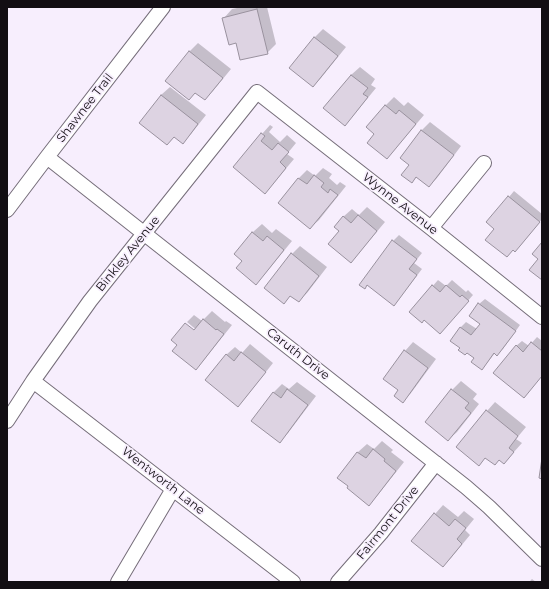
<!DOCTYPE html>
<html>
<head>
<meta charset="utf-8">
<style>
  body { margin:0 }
  #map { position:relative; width:549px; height:589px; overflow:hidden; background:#f7eefd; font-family:Montserrat,sans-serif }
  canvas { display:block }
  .frame { position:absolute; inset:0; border:8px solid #120e13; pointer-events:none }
</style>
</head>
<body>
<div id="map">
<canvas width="549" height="589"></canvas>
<div class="frame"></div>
</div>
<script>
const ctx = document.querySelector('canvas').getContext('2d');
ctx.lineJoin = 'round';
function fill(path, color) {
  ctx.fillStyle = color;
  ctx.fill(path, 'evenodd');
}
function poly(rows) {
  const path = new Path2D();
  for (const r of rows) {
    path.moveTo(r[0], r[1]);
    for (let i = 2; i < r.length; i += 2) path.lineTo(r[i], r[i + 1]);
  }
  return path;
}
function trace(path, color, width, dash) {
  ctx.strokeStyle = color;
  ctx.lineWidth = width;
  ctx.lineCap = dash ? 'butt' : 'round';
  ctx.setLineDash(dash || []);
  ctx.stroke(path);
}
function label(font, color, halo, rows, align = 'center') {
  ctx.font = font + ' Montserrat,sans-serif';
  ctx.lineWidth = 3.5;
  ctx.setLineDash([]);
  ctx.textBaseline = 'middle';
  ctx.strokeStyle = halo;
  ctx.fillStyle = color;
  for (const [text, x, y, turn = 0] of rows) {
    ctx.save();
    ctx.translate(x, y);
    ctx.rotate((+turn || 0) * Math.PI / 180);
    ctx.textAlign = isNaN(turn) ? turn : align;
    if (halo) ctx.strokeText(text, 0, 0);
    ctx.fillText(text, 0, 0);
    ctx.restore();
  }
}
const shadow = poly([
  [242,7,267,7,276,44,267,53,237,42,224,18,232,9],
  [323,29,346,47,321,78,313,86,290,68,315,37],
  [198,43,231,69,213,91,205,99,196,92,189,99,166,81,190,51],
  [360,67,375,79,371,85,376,88,353,116,345,124,325,108,351,75],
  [170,87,206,115,191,134,183,142,175,136,167,144,161,95],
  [394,97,404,106,408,102,424,115,395,149,387,158,376,134,385,106],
  [430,122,461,146,437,178,429,186,417,177,412,181,410,165,401,158,422,130],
  [270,125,273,127,269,132,280,142,287,135,296,143,287,154,294,159,273,184,265,193,234,167,262,134],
  [323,168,332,174,329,178,337,185,340,182,346,186,319,220,310,228,279,203,299,178,307,170,315,176],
  [514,191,542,214,542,219,521,245,496,229,509,197],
  [367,207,385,222,359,253,351,261,340,231,343,217,352,209,359,215],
  [262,224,272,233,276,229,292,241,264,275,256,283,244,261,235,254,253,232],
  [399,235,422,253,414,263,422,269,399,299,394,304,393,241],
  [300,246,327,267,307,293,298,301,291,295,284,302,292,254],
  [438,280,446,286,452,280,466,292,468,290,473,295,445,327,424,319,410,312],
  [485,299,520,325,503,349,497,354,495,353,487,363,482,368,475,358,451,340,461,327,466,322,477,329,481,323,479,304],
  [212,311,225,322,226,321,232,325,204,360,196,368,198,334,199,332,187,322,194,315,202,321],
  [537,337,542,341,542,376,524,397,516,346,522,341,529,346],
  [413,342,436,359,411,393,403,401,399,390,405,351],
  [250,344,273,363,246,397,238,405,226,355,235,347,242,353],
  [461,381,477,394,473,399,479,404,457,432,448,440,426,422,452,390],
  [297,382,316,396,288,433,280,441,252,421,274,392,282,384,289,389],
  [495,402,526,427,516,439,522,443,504,463,499,459,486,457,479,464,487,411],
  [382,441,393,450,391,452,404,462,377,496,369,504,349,486,339,478,358,452,367,444,374,449],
  [443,505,458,517,464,511,474,519,465,530,470,535,451,558,443,566,435,514],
  [532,579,536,582,529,582]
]);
const building = poly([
  [257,9,268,54,240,60,236,43,229,45,222,18,257,9],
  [314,37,338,56,313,87,289,68,314,37],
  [189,51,223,78,205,100,195,93,189,100,165,81,189,51],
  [351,75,368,88,363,94,368,97,345,126,323,108,351,75],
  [161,95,198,124,183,144,174,137,167,145,139,123,161,95],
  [385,105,396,114,399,110,416,124,387,159,367,143,374,134,366,127,385,105],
  [421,130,454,155,429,187,416,177,412,183,401,175,409,165,400,158,421,130],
  [261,133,265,136,261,141,272,150,278,143,289,152,280,162,286,168,265,194,233,167,261,133],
  [314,175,324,183,321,187,328,193,330,189,338,195,310,229,278,203,298,178,307,184,314,175],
  [508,196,540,222,515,252,513,250,507,257,485,240,494,229,486,222,508,196],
  [358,215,377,231,351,263,328,244,339,231,334,227,343,216,351,223,358,215],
  [252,232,263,241,267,236,284,250,256,285,236,268,242,261,234,254,252,232],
  [392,240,417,259,409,269,417,275,394,306,367,285,365,289,359,285,392,240],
  [542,242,542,280,529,270,538,259,532,254,542,242],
  [291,253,319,276,299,302,290,296,284,304,264,288,291,253],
  [432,285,440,292,446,285,460,297,462,295,469,301,440,334,424,320,422,323,409,312,432,285],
  [478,303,516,331,497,356,494,353,482,370,471,362,474,358,467,353,465,355,458,350,460,348,450,341,460,327,471,335,480,324,469,316,478,303],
  [203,319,216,330,217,329,224,334,196,370,172,351,177,345,171,340,185,323,194,330,203,319],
  [531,342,542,351,542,376,524,398,493,373,516,345,523,352,531,342],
  [404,350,428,368,403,403,394,396,398,390,383,379,404,350],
  [241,352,266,372,238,407,205,380,226,354,234,361,241,352],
  [287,389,308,405,280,443,251,421,273,392,281,398,287,389],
  [451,389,469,403,465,408,471,413,448,441,425,422,451,389],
  [486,410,518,436,509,448,514,452,504,464,499,460,495,465,485,458,479,466,456,447,486,410],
  [373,449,385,459,384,461,396,471,369,506,347,488,348,486,337,478,357,452,366,458,373,449],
  [542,458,542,479,539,478,542,458],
  [434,513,449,526,455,519,466,528,457,539,462,544,443,567,411,541,434,513]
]);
const street = poly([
  [47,157,466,487,489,507,542,559],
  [7,210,47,157,163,7],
  [431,228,484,163],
  [33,381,293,582],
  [7,421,33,381,90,301,257,92,431,228,542,317],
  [118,582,173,489],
  [338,582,381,533,436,463]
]);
const streetNames = [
  ["Shawnee Trail",85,108,-52],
  ["Wynne Avenue",400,204,38],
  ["Binkley Avenue",128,254,-51],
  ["Caruth Drive",298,354,38],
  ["Wentworth Lane",163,481,38],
  ["Fairmont Drive",388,523,-51]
];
fill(shadow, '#0003');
fill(building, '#ddd3e2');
trace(building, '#99919e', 1);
trace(street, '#756d79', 16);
trace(street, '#fff', 14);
label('12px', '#120e13', '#f7eefd', streetNames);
</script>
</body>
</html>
